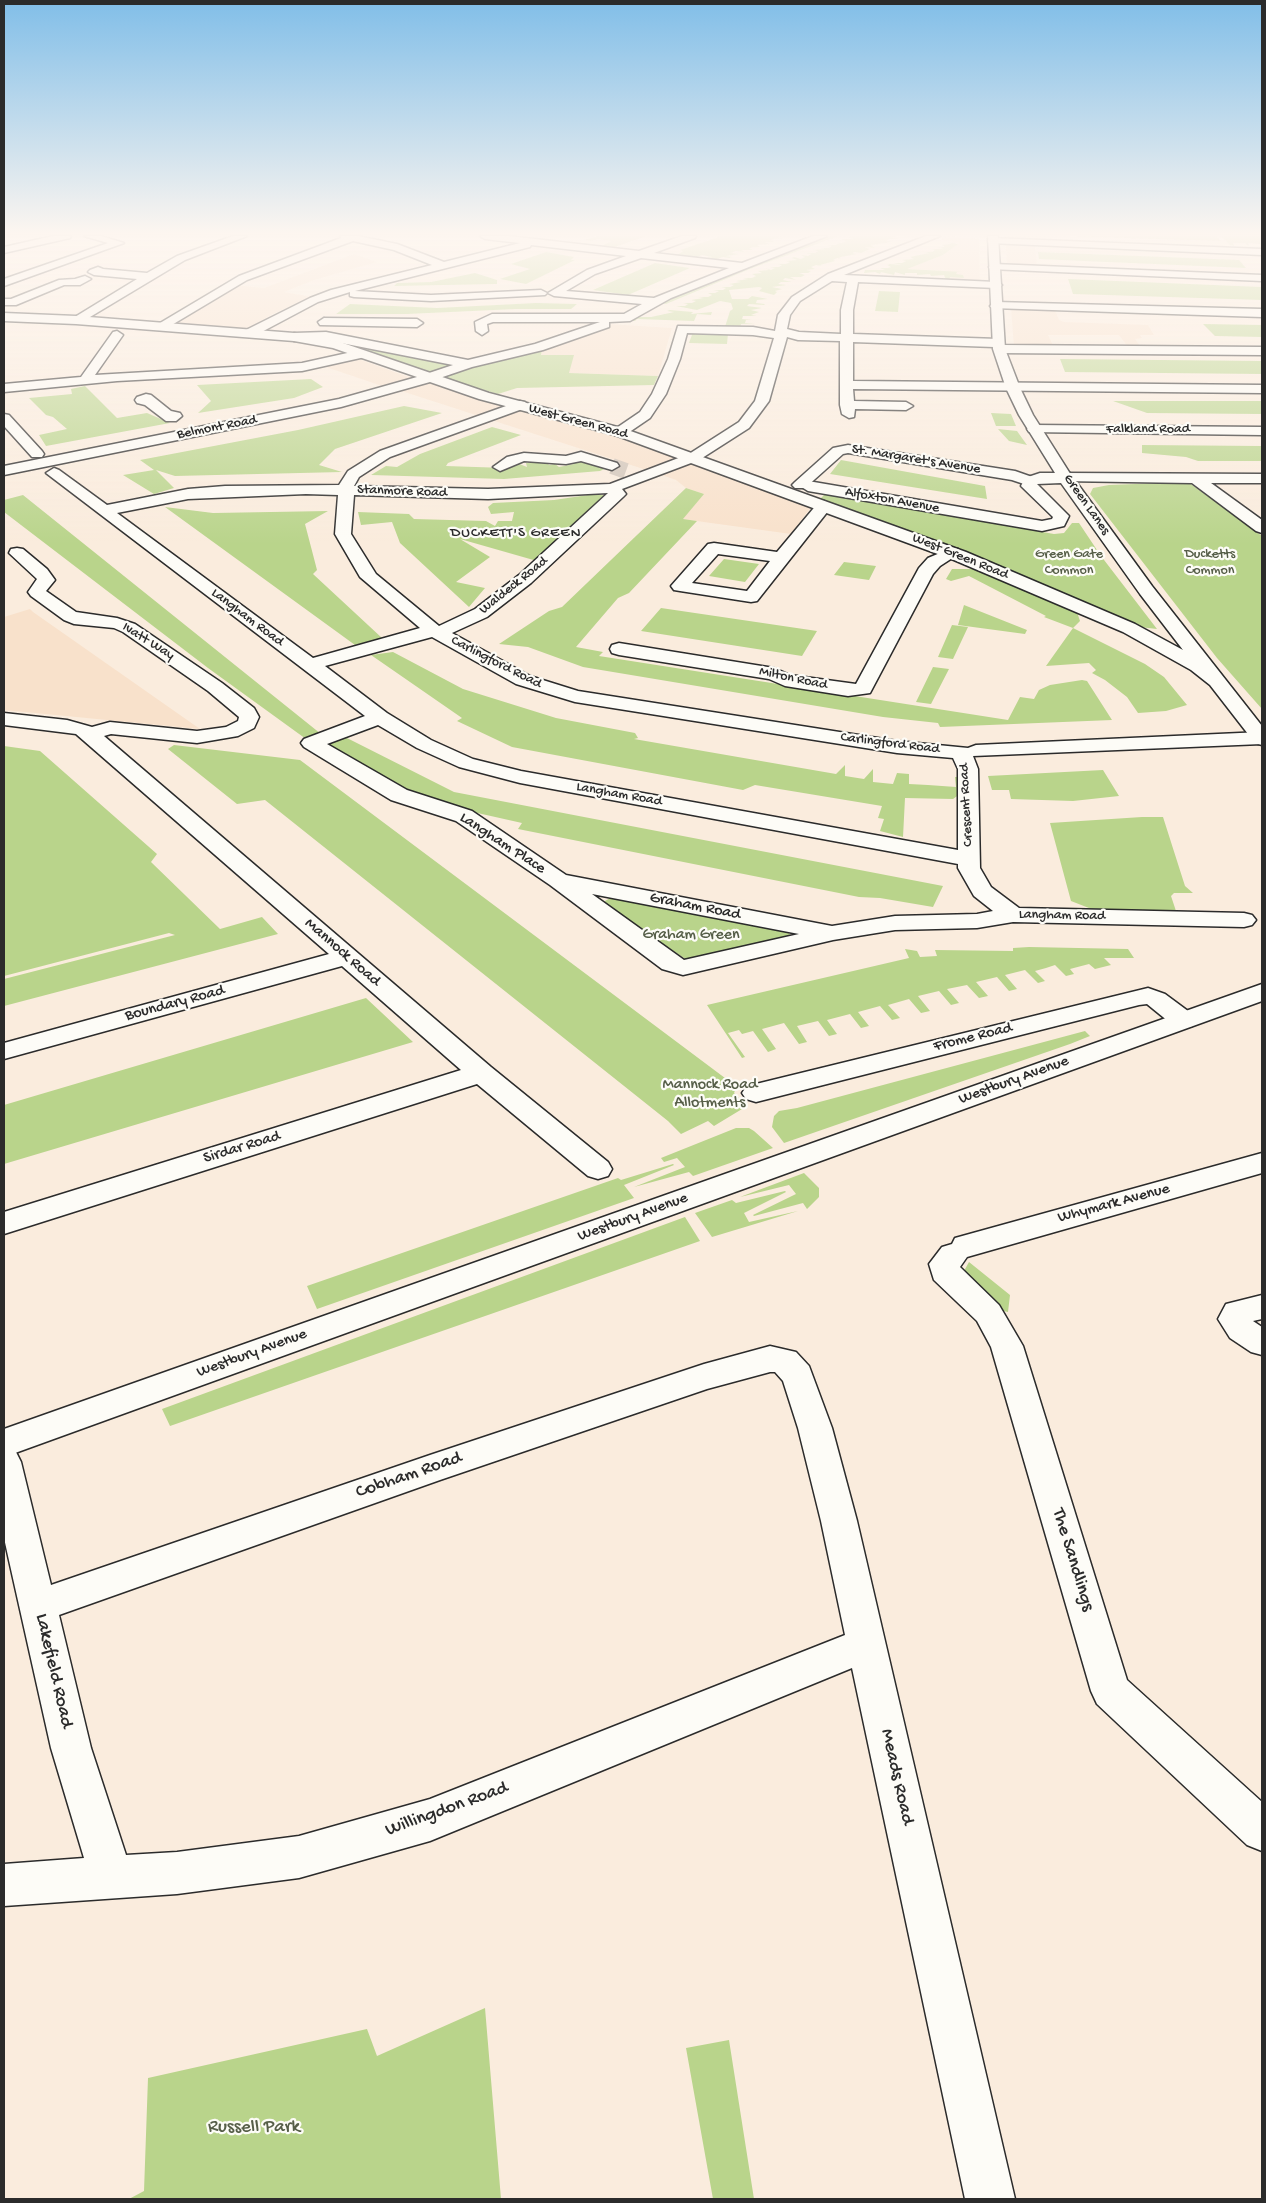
<!DOCTYPE html>
<html>
<head>
<meta charset="utf-8">
<style>
  body { margin:0 }
  #map { position:relative; width:1266px; height:2203px; overflow:hidden; background:#faecdd; font-family:"Gochi Hand",sans-serif }
  canvas { display:block }
  .frame { position:absolute; inset:0; border:5px solid #2b2b2b; pointer-events:none }
</style>
</head>
<body>
<div id="map">
<canvas width="1266" height="2203"></canvas>
<div class="frame"></div>
</div>
<script>
const ctx = document.querySelector('canvas').getContext('2d');
ctx.lineJoin = 'round';
function fill(path, color) {
  ctx.fillStyle = color;
  ctx.fill(path, 'evenodd');
}
function poly(rows) {
  const path = new Path2D();
  for (const r of rows) {
    path.moveTo(r[0], r[1]);
    for (let i = 2; i < r.length; i += 2) path.lineTo(r[i], r[i + 1]);
  }
  return path;
}
function trace(path, color, width, dash) {
  ctx.strokeStyle = color;
  ctx.lineWidth = width;
  ctx.lineCap = dash ? 'butt' : 'round';
  ctx.setLineDash(dash || []);
  ctx.stroke(path);
}
function label(font, color, halo, rows, align = 'center') {
  ctx.font = font + ' "Gochi Hand",sans-serif';
  ctx.lineWidth = 4.5;
  ctx.setLineDash([]);
  ctx.textBaseline = 'middle';
  ctx.strokeStyle = halo;
  ctx.fillStyle = color;
  for (const [text, x, y, turn = 0] of rows) {
    ctx.save();
    ctx.translate(x, y);
    ctx.rotate((+turn || 0) * Math.PI / 180);
    ctx.textAlign = isNaN(turn) ? turn : align;
    if (halo) ctx.strokeText(text, 0, 0);
    ctx.fillText(text, 0, 0);
    ctx.restore();
  }
}
const built = poly([
  [947,236,979,239,980,283,947,281,947,271,905,269,943,255,959,243,941,240],
  [1005,236,1045,236,1045,242,1035,242,1037,266,1007,264],
  [354,254,377,262,314,280,284,292,312,297,273,314,247,329,175,324,235,285,264,288],
  [1011,309,1055,310,1059,320,1064,322,1148,325,1154,335,1140,335,1142,338,1135,339,1141,347,1128,347,1119,335,1048,335,1054,347,1014,347],
  [608,324,672,328,658,376,569,373,541,355,542,350],
  [353,357,414,379,385,387,323,366],
  [419,379,611,435,812,506,791,534,682,519,703,494,686,488,676,480,662,475,392,388],
  [30,609,33,612,200,729,4,710,4,617]
]);
const green = poly([
  [598,236,646,236,612,248,601,246,612,241,598,239,591,241,584,240],
  [716,236,790,236,782,236,778,237,782,239,776,238,771,240,775,242,764,242,769,244,757,245,760,247,749,248,753,250,741,250,745,252,736,251,731,253,739,254,726,256,732,257,729,258,723,257,714,260,701,259,712,257,702,255,694,258,676,256,683,251,680,250,719,237],
  [831,236,838,236,750,269,666,304,662,303,759,262],
  [850,236,898,236,905,237,895,236,892,238,899,239,889,239,886,240,892,242,871,245,875,248,864,247,870,249,861,253,855,252,852,253,856,254,841,257,839,258,843,259,837,258,833,260,835,261,820,265,822,266,816,265,811,267,815,269,806,270,811,271,808,273,799,273,805,275,801,277,790,277,796,280,785,278,783,280,792,282,781,282,778,284,787,285,772,287,782,289,775,291,777,292,774,295,759,291,762,288,759,287,729,290,732,299,748,299,752,296,768,299,757,300,756,303,765,304,764,305,749,304,747,306,762,308,751,310,759,312,751,315,757,316,743,316,742,319,752,320,746,320,745,323,755,323,741,324,740,327,754,327,725,327,730,311,733,309,731,303,720,301,697,310,676,306,685,306,688,304,683,303,692,303,696,301,691,300,704,298,698,297,708,297,712,295,708,293,715,293,719,291,713,290,723,290,726,288,721,287,730,287,734,285,729,284,741,282,736,281,748,279,743,278,752,278,756,276,752,274,762,273,758,271,769,270,765,268,771,270,775,268,770,267,779,267,782,265,777,264,786,264,790,262,786,261,797,260,792,258,794,257,801,259,805,257,801,255,808,256,811,254,806,253,815,253,818,251,813,250,825,249,820,248,829,248,832,246,827,245,836,245,839,243,834,242,842,243,846,241,842,239,853,239,848,237],
  [1068,236,1216,236,1221,241],
  [1221,236,1262,236,1262,247,1260,244,1248,243,1249,246,1245,243,1233,243,1234,246,1230,245],
  [948,242,958,244,943,255,907,269,963,272,957,272,956,274,963,275,964,278,950,277,949,280,840,276,854,270,857,271,852,271,848,275,946,280,944,275,931,276,930,274,917,275,917,273,905,273,905,275,895,272,894,275,881,272,880,274,875,272,864,273,865,270,885,270,880,268,888,268,891,267,887,265,890,264,902,265,894,263,902,263,906,261,902,260,914,259,910,257,929,253,924,252,932,252,935,250,931,249,939,249,943,248,937,247,945,247,942,245,951,244],
  [546,252,574,257,571,260,575,260,526,284,500,279,530,269,511,264],
  [1038,252,1239,260,1246,268,1039,259],
  [655,263,690,268,628,295,593,290],
  [475,273,497,280,497,284,394,286,397,283,431,282],
  [1068,279,1262,287,1262,300,1073,294],
  [879,291,900,292,898,312,875,311],
  [536,303,577,304,571,309,516,309,407,314,336,314,350,304,437,308],
  [670,310,693,312,691,314,712,312,711,315,697,314,694,321,637,319,635,321,625,321,638,317,651,317,674,312,667,311],
  [1203,324,1262,325,1262,337,1215,336],
  [693,332,728,334,727,344,689,343],
  [346,342,480,364,542,350,541,355,574,355,569,373,658,376,654,385,517,388,498,394,436,376],
  [1060,359,1262,361,1262,374,1065,372],
  [311,379,323,387,294,398,198,413,211,401,197,385],
  [85,386,117,418,147,413,170,423,46,446,39,435,67,429,53,417,46,415,29,398,72,394,71,389],
  [1113,401,1262,401,1262,414,1147,413],
  [404,406,442,413,335,449,319,465,342,472,175,476,156,470,174,488,154,494,123,475,154,470,140,460,298,430],
  [991,413,1011,414,1016,426,996,426],
  [492,427,521,435,448,463,446,466,506,468,517,463,527,467,526,463,547,462,549,465,555,464,559,467,574,464,571,461,580,458,609,467,600,471,504,479,371,475,386,466,397,467,420,454],
  [998,429,1017,431,1027,445,1009,441],
  [1142,445,1262,446,1262,461,1198,461,1186,457,1142,453],
  [841,460,985,486,987,499,830,474],
  [1188,482,1262,536,1262,709,1217,658,1090,494,1093,488,1109,485],
  [686,488,704,494,683,519,697,521,629,593,618,598,576,647,603,652,599,656,1008,720,1020,697,1034,699,1039,690,1050,685,1082,680,1087,681,1112,720,940,727,938,723,883,717,583,667,528,647,499,644,549,611,562,607],
  [825,494,1054,534,1064,533,1072,523,1079,523,1101,556,1157,629,1140,627,960,549,819,500],
  [23,495,321,734,306,739,208,668,4,512,4,500],
  [588,495,603,495,605,497,537,561,460,539,490,557,456,582,485,588,469,607,400,543,392,522,361,525,358,512,409,514,414,519,486,521,495,526,498,521,512,521,514,512,491,514,488,507,493,503,554,500],
  [165,507,213,513,328,511,305,524,317,570,313,574,382,638,355,645],
  [724,559,759,564,745,582,709,576],
  [844,562,876,566,869,580,834,575],
  [952,569,972,569,1077,612,1080,621,1073,628,1145,664,1164,677,1187,705,1166,711,1138,713,1127,697,1105,680,1092,673,1096,670,1089,663,1046,666,1073,628,1044,617,1046,616,969,576,951,581,946,579],
  [964,605,1027,630,1025,634,958,625],
  [661,608,817,631,802,656,641,631],
  [952,625,968,627,953,659,938,657],
  [393,652,463,689,556,718,635,733,638,738,634,739,836,774,845,765,845,776,864,779,873,769,873,782,893,784,897,773,909,774,909,784,928,785,956,787,955,777,960,777,960,794,953,799,905,798,903,837,880,831,884,819,878,818,882,806,755,785,743,790,512,747,457,721,462,718,371,655],
  [933,667,949,669,931,704,916,702],
  [341,735,454,792,943,886,933,907,880,898,859,897,518,829,522,823,473,812,409,791,327,746],
  [174,745,300,760,737,1087,734,1093,747,1106,714,1126,708,1121,681,1134,668,1121,265,800,237,804,168,749],
  [4,746,40,751,157,854,151,862,220,929,262,917,278,934,4,1006,4,979,175,935,169,933,4,976],
  [1103,770,1119,796,1073,801,1011,799,1009,790,992,790,988,776],
  [1142,817,1163,817,1185,886,1193,893,1174,893,1171,896,1176,911,1094,910,1071,901,1050,823],
  [612,897,787,931,791,936,687,960,605,905,605,901],
  [1029,947,1128,949,1134,958,1104,958,1111,965,1095,969,1089,964,1070,969,1074,974,1066,976,1055,965,1046,968,1035,971,1045,981,1038,983,1025,970,1005,975,1017,989,1009,991,997,977,976,982,988,996,979,998,967,985,947,989,959,1003,951,1005,939,991,918,996,930,1011,921,1013,909,999,888,1005,900,1018,892,1020,880,1006,858,1012,869,1026,861,1028,850,1014,827,1020,837,1034,829,1036,818,1021,797,1026,807,1042,799,1044,784,1023,762,1029,776,1049,768,1052,753,1031,742,1034,739,1030,728,1033,745,1057,742,1058,707,1005,909,958,905,949,917,951,920,957,937,956,935,950,1013,951,1013,948],
  [366,998,413,1042,4,1164,4,1105],
  [1085,1031,1090,1036,1070,1044,784,1143,772,1127,774,1116,779,1111,797,1108],
  [736,1128,749,1128,754,1131,773,1148,693,1176,689,1172,634,1187,685,1167,677,1158,664,1162,661,1158],
  [673,1164,674,1165,624,1185,634,1198,317,1309,307,1286,618,1178,621,1180],
  [804,1173,819,1188,819,1197,807,1209,803,1203,754,1216,753,1215,796,1194,789,1185,740,1197],
  [785,1191,786,1192,744,1213,749,1222,798,1211,712,1237,695,1213,732,1200,736,1203],
  [685,1217,700,1241,170,1426,162,1409],
  [969,1262,1010,1295,1008,1312,999,1310,964,1279,964,1271],
  [485,2008,501,2199,129,2199,144,2191,148,2078,367,2029,377,2056],
  [729,2040,754,2199,713,2199,686,2048]
]);
const minorTunnel = poly([
  [612,466,626,471]
]);
const minor = poly([
  [53,236,71,236,70,238,4,253,4,247,53,236],
  [84,236,101,236,124,243,4,286,4,279,108,243,84,236],
  [233,236,247,236,185,260,80,323,72,323,70,320,137,279,94,275,88,272,90,270,98,267,103,269,147,273,177,256,233,236],
  [340,236,358,236,397,244,444,262,520,243,485,239,480,236,509,236,639,251,682,236,696,236,695,238,654,253,742,263,813,236,827,236,671,298,630,321,609,322,609,327,543,350,472,367,428,382,423,381,421,378,423,375,453,365,326,340,294,341,288,337,294,333,326,332,468,360,535,344,600,322,493,322,487,324,488,331,482,335,476,331,475,322,492,314,624,314,642,304,554,296,548,293,587,270,626,256,531,245,530,247,355,291,431,295,541,290,547,293,545,295,431,301,354,297,350,296,350,292,318,302,254,336,246,336,244,333,246,330,310,298,331,290,432,265,394,250,353,241,247,280,165,329,157,329,155,326,239,276,341,238,340,236],
  [641,258,729,268,654,298,566,291,595,274,641,258],
  [926,236,940,236,844,275,996,282,1002,285,996,288,858,282,853,310,853,334,998,339,1002,340,1003,345,1262,347,1262,355,999,353,995,352,994,347,853,342,853,381,1262,385,1262,393,853,389,854,401,906,402,913,406,906,410,855,409,854,417,849,418,842,414,840,405,840,341,798,340,787,337,769,401,749,428,699,460,622,489,626,494,623,497,531,583,487,617,452,633,530,676,578,691,897,741,968,748,976,745,1262,732,1262,744,973,756,978,769,980,868,991,887,1019,908,1244,913,1252,915,1256,920,1252,925,1244,927,1013,922,977,928,895,930,833,940,683,975,662,969,550,885,456,821,391,800,304,747,301,743,304,739,365,716,46,473,54,468,59,470,107,505,188,489,225,486,339,485,348,471,380,451,520,401,525,402,527,405,525,408,390,457,359,477,354,486,488,489,610,484,689,454,739,422,755,401,774,338,753,335,687,333,680,359,666,394,650,418,625,435,615,435,613,432,615,429,640,412,652,394,668,359,678,326,753,327,775,331,778,315,792,297,828,274,926,236],
  [832,281,847,282,841,310,841,334,799,332,787,329,790,315,800,301,832,281],
  [608,493,519,575,475,609,439,626,376,574,351,534,354,495,488,499,608,493],
  [306,494,338,495,335,534,360,577,420,628,313,658,117,513,188,499,306,494],
  [432,637,516,684,575,702,897,753,953,758,958,769,958,850,521,771,473,759,431,740,387,713,325,666,432,637],
  [378,725,417,748,459,767,520,783,958,864,958,868,974,896,993,911,977,914,895,916,832,926,566,875,472,811,407,790,327,744,378,725],
  [592,894,799,934,684,960,592,894],
  [993,238,1262,249,1262,255,989,243,988,241,993,238],
  [994,264,1262,275,1262,281,990,269,989,267,994,264],
  [85,276,91,279,80,285,64,285,16,305,4,305,4,299,11,299,59,280,75,279,85,276],
  [996,302,1262,309,1262,317,992,308,990,306,996,302],
  [324,318,417,319,423,323,417,327,320,325,318,322,324,318],
  [117,331,123,335,95,375,302,363,361,350,367,354,365,357,302,371,117,381,4,392,4,384,81,377,113,332,117,331],
  [146,394,151,395,171,411,180,413,182,416,176,421,166,421,145,405,137,403,135,400,137,397,146,394],
  [4,414,9,415,42,451,44,454,42,457,32,457,4,426,4,414],
  [1034,425,1262,427,1262,435,1029,432,1027,429,1034,425],
  [848,445,1015,471,1035,478,1038,481,1030,486,1012,480,848,453,843,454,805,488,795,488,792,485,795,482,833,448,848,445],
  [581,452,617,463,619,466,612,470,581,461,566,464,524,461,500,471,493,467,507,457,524,453,566,456,581,452],
  [1066,473,1262,474,1262,483,1211,483,1262,520,1262,533,1256,531,1192,483,1061,481,1058,478,1066,473],
  [824,501,832,506,757,601,751,602,680,591,674,590,671,586,708,544,714,543,777,552,818,503,824,501],
  [718,554,770,561,747,591,692,583,718,554],
  [17,548,23,549,47,569,55,580,46,591,76,612,117,618,135,624,222,683,254,708,259,717,254,728,238,736,197,743,111,734,104,736,491,1067,608,1162,612,1169,608,1176,598,1179,588,1176,477,1084,4,1234,4,1212,461,1070,342,966,4,1059,4,1043,329,954,76,734,4,725,4,713,67,720,92,727,110,722,197,731,226,727,238,721,239,717,208,691,123,632,114,628,74,624,64,620,31,596,28,592,37,579,9,553,11,549,17,548],
  [952,548,958,549,960,553,940,566,933,574,870,693,848,696,785,686,769,679,619,655,612,653,610,649,612,645,619,643,774,668,790,675,856,684,919,568,928,558,952,548],
  [1148,988,1165,994,1192,1014,1196,1020,1192,1026,1183,1028,1174,1026,1147,1004,1139,1005,756,1102,746,1099,742,1093,746,1087,756,1084,1148,988],
  [1262,1153,1262,1173,967,1257,960,1267,999,1305,1023,1346,1127,1680,1262,1802,1262,1851,1247,1845,1097,1704,1091,1691,991,1347,977,1321,934,1280,929,1264,942,1247,952,1244,955,1238,1262,1153],
  [1262,1295,1262,1319,1253,1321,1262,1327,1262,1355,1251,1352,1230,1338,1218,1319,1226,1304,1262,1295],
  [770,1346,796,1352,809,1366,832,1428,857,1521,1015,2199,965,2199,852,1668,430,1841,299,1878,177,1894,4,1906,4,1864,84,1858,51,1748,4,1538,4,1448,16,1452,21,1462,51,1585,430,1455,704,1364,770,1346],
  [770,1372,775,1372,783,1381,798,1428,821,1521,845,1635,430,1799,299,1836,177,1852,126,1855,91,1748,59,1615,440,1480,707,1389,770,1372]
]);
const major = poly([
  [988,236,998,236,1005,349,1020,388,1033,415,1069,472,1152,586,1262,726,1262,745,1255,743,1210,685,1191,670,1123,632,954,560,615,435,479,399,430,382,341,407,4,475,4,466,339,399,417,377,333,348,294,341,76,324,4,321,4,313,76,316,294,333,340,342,489,393,625,429,966,552,1135,624,1183,650,1140,594,1061,483,1037,484,1069,516,1064,526,1042,531,808,491,800,486,808,481,1042,521,1052,519,1053,517,1021,486,1025,478,1040,473,1055,473,1019,415,1006,388,993,349,988,236],
  [1262,984,1262,1001,4,1457,4,1429,1262,984]
]);
const farStreetnames = [
  ["West Green Road",578,422,15],
  ["Belmont Road",217,428,-11],
  ["Falkland Road",1148,430],
  ["St. Margaret's Avenue",916,460,9],
  ["Stanmore Road",402,492,2],
  ["Alfoxton Avenue",892,501,10],
  ["Green Lanes",1086,505,55],
  ["West Green Road",960,557,22],
  ["Waldeck Road",514,586,-39],
  ["Langham Road",247,618,37],
  ["Ivatt Way",148,642,32],
  ["Carlingford Road",496,663,27],
  ["Milton Road",793,679,12],
  ["Carlingford Road",890,744,7],
  ["Langham Road",619,795,10],
  ["Crescent Road",967,805,-93],
  ["Langham Road",1062,916,1]
];
const farParknames = [
  ["Green Gate",1069,555],
  ["Common",1069,571],
  ["Ducketts",1210,555],
  ["Common",1210,571]
];
const farNeighbourhoodnames = [
  ["DUCKETT'S GREEN",516,534]
];
const streetNames = [
  ["Langham Place",502,844,33],
  ["Graham Road",695,907,11],
  ["Mannock Road",342,953,41],
  ["Boundary Road",175,1004,-15],
  ["Frome Road",973,1038,-14],
  ["Westbury Avenue",1014,1081,-20],
  ["Sirdar Road",242,1148,-17],
  ["Whymark Avenue",1114,1204,-15],
  ["Westbury Avenue",633,1218,-20],
  ["Westbury Avenue",252,1354,-20]
];
const parkNames = [
  ["Graham Green",691,936],
  ["Mannock Road",710,1086],
  ["Allotments",710,1104]
];
const nearStreetnames = [
  ["Cobham Road",409,1476,-19],
  ["The Sandlings",1072,1560,73],
  ["Lakefield Road",53,1671,77],
  ["Meads Road",896,1777,77],
  ["Willingdon Road",447,1810,-20]
];
const nearParknames = [
  ["Russell Park",254,2128]
];
fill(built, '#f8e1cb');
fill(green, '#b9d48b');
trace(minorTunnel, '#d1c5b9', 16, [16, 8]);
trace(minor, '#2b2b2b', 3);
trace(major, '#2b2b2b', 3);
fill(minor, '#fdfcf7');
fill(major, '#fdfcf7');
const sky = ctx.createLinearGradient(0, 0, 0, 544);
sky.addColorStop(0, '#81bee8');
sky.addColorStop(0.43, '#fdf6f0');
sky.addColorStop(1, '#fdf6f000');
ctx.fillStyle = sky;
ctx.fillRect(0, 0, 1266, 544);
label('14px', '#2b2b2b', '#fdfcf7', farStreetnames);
label('14px', '#565e48', '#fdfcf7', farParknames);
ctx.letterSpacing = '1px';
label('15px', '#2b2b2b', '#fdfcf7', farNeighbourhoodnames);
ctx.letterSpacing = '0px';
label('16px', '#2b2b2b', '#fdfcf7', streetNames);
label('16px', '#565e48', '#fdfcf7', parkNames);
label('19px', '#2b2b2b', '#fdfcf7', nearStreetnames);
label('19px', '#565e48', '#fdfcf7', nearParknames);
</script>
</body>
</html>
